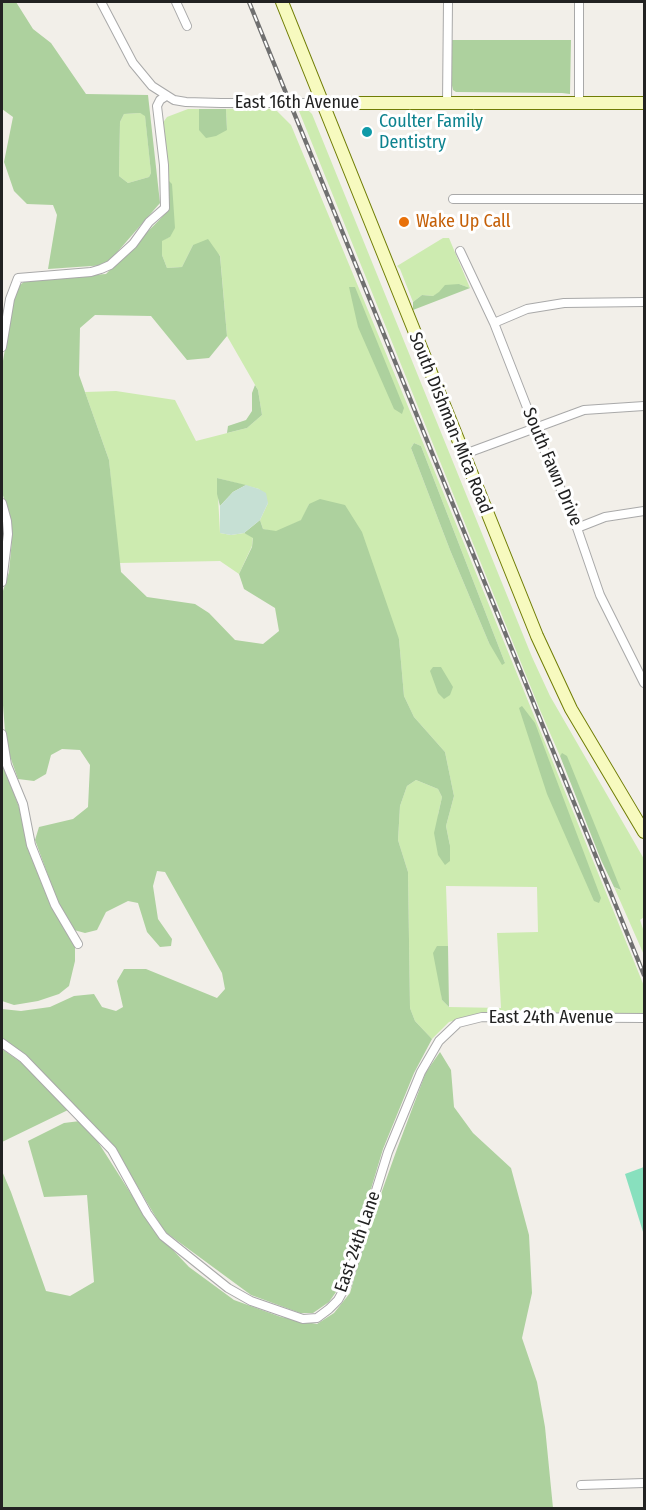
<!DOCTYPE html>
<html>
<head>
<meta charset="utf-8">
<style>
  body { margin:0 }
  #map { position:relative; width:646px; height:1510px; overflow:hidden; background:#f2efe9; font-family:"Fira Sans Condensed",sans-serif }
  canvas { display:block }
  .frame { position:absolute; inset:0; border:3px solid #222; pointer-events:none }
</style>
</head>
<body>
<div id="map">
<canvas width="646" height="1510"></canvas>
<div class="frame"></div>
</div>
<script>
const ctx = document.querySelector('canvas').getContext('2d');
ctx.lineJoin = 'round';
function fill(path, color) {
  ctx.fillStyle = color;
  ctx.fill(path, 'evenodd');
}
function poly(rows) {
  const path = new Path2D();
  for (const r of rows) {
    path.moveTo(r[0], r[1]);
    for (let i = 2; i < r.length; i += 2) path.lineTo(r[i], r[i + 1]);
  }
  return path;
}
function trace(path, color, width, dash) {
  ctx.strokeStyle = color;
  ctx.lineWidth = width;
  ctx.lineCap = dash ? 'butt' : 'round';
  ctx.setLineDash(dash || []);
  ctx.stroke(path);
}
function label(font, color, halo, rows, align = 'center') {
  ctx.font = font + ' "Fira Sans Condensed",sans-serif';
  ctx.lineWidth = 6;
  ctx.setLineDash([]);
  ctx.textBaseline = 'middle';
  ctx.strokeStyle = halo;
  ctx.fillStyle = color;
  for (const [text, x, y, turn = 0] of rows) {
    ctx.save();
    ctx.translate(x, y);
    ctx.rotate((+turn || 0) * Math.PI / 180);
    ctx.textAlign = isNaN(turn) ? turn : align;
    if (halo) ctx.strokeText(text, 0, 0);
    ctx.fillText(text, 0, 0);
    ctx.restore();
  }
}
const grass = poly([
  [263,108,276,110,291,125,417,428,644,986,644,1014,482,1013,449,1022,432,1039,415,1021,410,1008,408,872,398,840,400,806,407,786,416,780,438,789,442,797,438,815,450,846,446,826,454,796,445,752,414,717,404,696,399,639,309,504,302,520,276,532,263,529,260,520,268,503,259,489,217,478,220,533,231,535,244,533,253,537,252,546,239,574,220,561,119,563,109,460,85,392,116,391,175,400,196,441,247,428,262,415,258,390,227,336,220,255,193,245,182,267,167,268,162,255,162,240,170,237,162,124,167,117,188,109,199,109,199,130,227,130,226,109],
  [414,443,421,446,505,663,489,643,450,550,411,448],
  [446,886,537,887,538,932,497,933,501,1008,449,1007,442,1000,437,946,448,946],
  [299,111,309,111,312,114,532,657,550,696,644,859,644,917,640,920,644,932,644,955,614,887,620,890,562,754,560,756,540,710],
  [140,113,145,115,151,173,149,177,128,183,119,176,120,122,124,114],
  [443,238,449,238,470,288,459,284,433,296,422,295,413,302,400,269,397,266]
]);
const forest = poly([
  [2,2,16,2,33,29,51,43,86,94,148,95,160,203,106,265,48,269,57,215,53,205,27,204,14,191,4,162,13,117,2,109],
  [140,113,145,116,151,173,149,177,128,183,119,176,120,122,124,114],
  [451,40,571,40,570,94,562,93,456,92,453,90,451,81],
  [199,109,226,109,227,130,216,136,206,138,199,130],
  [167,179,172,184,175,228,170,237,162,241,162,255,167,268,182,267,193,245,208,239,220,256,227,336,209,358,187,360,151,316,95,315,80,328,79,375,109,460,121,572,147,597,195,604,209,613,235,640,263,644,279,631,275,608,244,589,239,574,252,547,253,538,244,533,260,520,263,529,276,531,301,520,309,504,320,499,345,505,362,532,399,639,404,696,414,717,445,752,454,796,446,826,450,846,450,861,445,865,438,855,434,833,442,797,438,789,416,780,407,786,400,806,398,840,408,872,410,1008,415,1021,432,1039,414,1073,383,1149,343,1282,329,1302,313,1313,300,1313,251,1295,164,1231,114,1147,25,1054,2,1038,2,1009,21,1011,50,1007,74,996,94,994,102,1007,116,1011,123,1007,117,981,124,969,146,969,217,998,225,989,222,973,165,872,157,871,153,886,158,919,172,939,171,946,160,947,147,932,138,903,128,901,106,912,97,930,85,933,74,930,57,900,35,840,39,827,73,819,88,807,90,765,80,750,62,749,51,755,46,774,34,781,18,779,6,745,2,692,2,594,9,572,12,539,8,512,2,492,2,367,13,300,19,286,26,280,106,274,168,211],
  [459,284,470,288,413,310,413,302,422,295,433,296,439,292,445,285],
  [349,287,355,287,404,408,402,414,394,409,358,327],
  [255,385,258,390,262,415,247,428,227,433,228,426,246,420,252,411,252,393],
  [414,443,421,446,505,663,502,665,489,643,450,550,411,448],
  [217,478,246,485,233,492,220,506,217,494],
  [433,667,441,667,453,687,450,695,444,699,438,693,430,671],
  [522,706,535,723,601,898,599,903,594,901,547,794,519,708],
  [562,753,567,756,621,890,614,887,601,860,560,756],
  [2,760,20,810,26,839,50,904,75,946,75,961,69,986,59,994,38,1001,14,1005,2,1001],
  [437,946,448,946,449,1007,442,1000,433,953],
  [2,1049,22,1063,68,1110,2,1142],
  [440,1052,451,1070,454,1107,473,1133,511,1168,529,1235,532,1293,522,1338,537,1382,545,1427,553,1508,2,1508,2,1171,11,1192,46,1291,70,1296,94,1282,87,1195,44,1197,28,1141,64,1123,80,1121,98,1142,154,1230,189,1267,234,1300,281,1317,317,1324,334,1313,350,1293,366,1236,397,1149,426,1072]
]);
const wetland = poly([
  [246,485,259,489,266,493,268,503,260,520,244,533,231,535,220,533,220,506,233,492]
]);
const pitch = poly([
  [644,1167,644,1235,625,1174]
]);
const street = poly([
  [101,2,133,63,152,86,174,100,186,102,221,103,322,103],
  [176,2,187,26],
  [579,102,579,2],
  [447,103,448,2],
  [453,199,644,199],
  [460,251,494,323,535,428,577,528,600,595,644,683],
  [494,323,527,309,564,303,644,302],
  [2,347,10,299,18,278,91,272,101,269,110,265,133,244,149,222,165,208,164,165,157,106,160,100,166,96],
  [462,455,584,410,644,406],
  [2,503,7,521,8,534,2,582],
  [577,528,605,517,644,511],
  [2,734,7,765,23,804,31,845,55,905,78,944],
  [2,1043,23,1058,112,1150,147,1213,163,1236,228,1288,251,1301,303,1319,317,1318,329,1309,338,1300,347,1284,388,1152,421,1072,439,1041,458,1023,482,1017,644,1018],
  [581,1485,644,1483]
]);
const secondary = poly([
  [282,2,537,636,571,709,644,832],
  [322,103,644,103]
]);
const rail = poly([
  [249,2,644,975]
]);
const markers = [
  [367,132,6,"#0f9aa8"],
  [404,222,6,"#e8710a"]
];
const streetNames = [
  ["East 16th Avenue",297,103],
  ["South Dishman-Mica Road",450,423,68],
  ["South Fawn Drive",552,467,67],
  ["East 24th Avenue",551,1018],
  ["East 24th Lane",358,1242,-71]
];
const cultureNames = [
  ["Coulter Family",379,122],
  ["Dentistry",379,143]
];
const foodNames = [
  ["Wake Up Call",416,222]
];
fill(grass, '#cdebb0');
fill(forest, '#add19e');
fill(wetland, '#c6e0d4');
fill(pitch, '#88e0be');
trace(street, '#a9a9a9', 10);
trace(secondary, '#707d05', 14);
trace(street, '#fff', 8);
trace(secondary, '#f7fabf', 12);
trace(rail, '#707070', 4.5);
trace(rail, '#fff', 2, [7]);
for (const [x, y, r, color] of markers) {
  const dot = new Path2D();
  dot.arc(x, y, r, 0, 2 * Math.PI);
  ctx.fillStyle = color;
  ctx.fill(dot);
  trace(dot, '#fff', 2);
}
label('18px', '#222', '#fff', streetNames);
label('18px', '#0d838f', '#fff', cultureNames, 'left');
label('18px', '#c56008', '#fff', foodNames, 'left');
</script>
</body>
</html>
